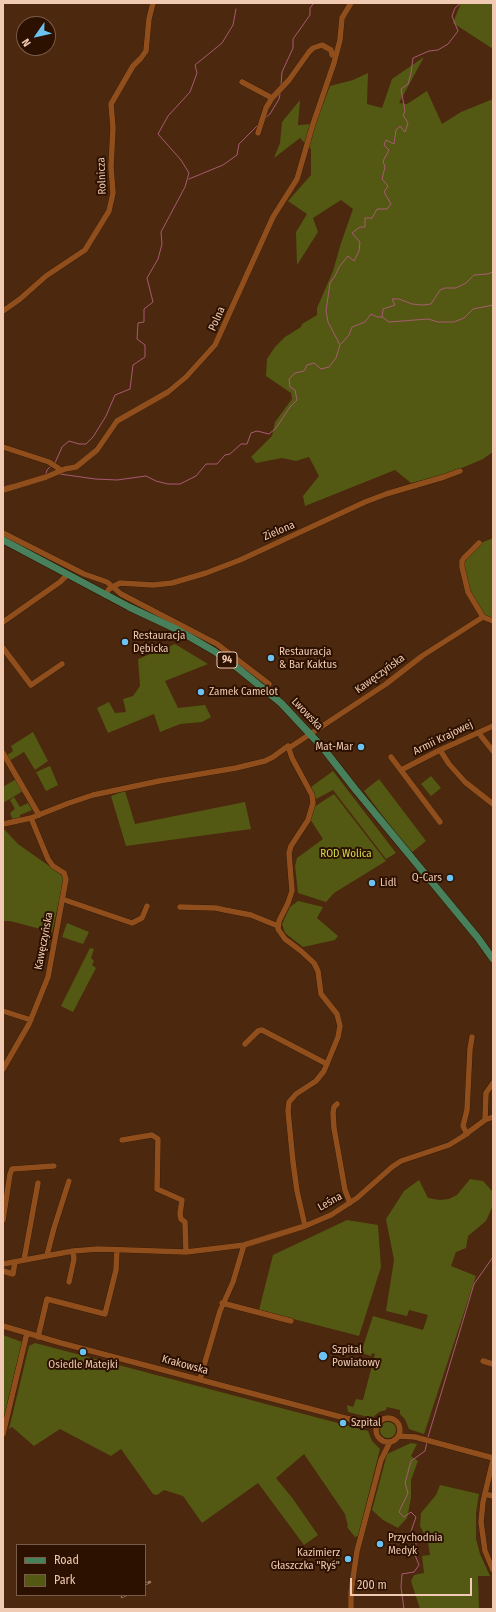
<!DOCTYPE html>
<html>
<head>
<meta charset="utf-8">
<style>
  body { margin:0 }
  #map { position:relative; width:496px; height:1612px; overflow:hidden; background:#4b280e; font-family:"Fira Sans Condensed",sans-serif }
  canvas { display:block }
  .frame { position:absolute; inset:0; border:4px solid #f0cab2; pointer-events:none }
  .legend { position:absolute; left:16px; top:1544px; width:130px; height:52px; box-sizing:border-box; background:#2c1100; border:1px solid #7a5b47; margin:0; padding:5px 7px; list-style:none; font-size:12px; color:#f0cab2 }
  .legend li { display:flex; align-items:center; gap:8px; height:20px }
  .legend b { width:20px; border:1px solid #7a5b47 }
  .north { position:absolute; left:16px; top:16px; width:40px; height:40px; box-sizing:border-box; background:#2c1100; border:1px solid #7a5b47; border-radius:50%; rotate:236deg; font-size:11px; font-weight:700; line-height:16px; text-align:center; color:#f0cab2 }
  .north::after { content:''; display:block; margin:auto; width:14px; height:18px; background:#6cc3f2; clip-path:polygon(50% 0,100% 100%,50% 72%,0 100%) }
  .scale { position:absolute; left:350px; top:1578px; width:122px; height:18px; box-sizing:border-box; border:2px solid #f0cab2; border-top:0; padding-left:5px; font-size:12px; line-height:14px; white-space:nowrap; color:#f0cab2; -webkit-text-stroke:3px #2c1100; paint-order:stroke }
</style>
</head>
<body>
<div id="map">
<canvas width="496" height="1612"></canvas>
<div class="frame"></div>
<ul class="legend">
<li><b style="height:5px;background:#48805b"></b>Road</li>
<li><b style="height:11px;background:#535913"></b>Park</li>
</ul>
<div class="north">N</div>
<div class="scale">200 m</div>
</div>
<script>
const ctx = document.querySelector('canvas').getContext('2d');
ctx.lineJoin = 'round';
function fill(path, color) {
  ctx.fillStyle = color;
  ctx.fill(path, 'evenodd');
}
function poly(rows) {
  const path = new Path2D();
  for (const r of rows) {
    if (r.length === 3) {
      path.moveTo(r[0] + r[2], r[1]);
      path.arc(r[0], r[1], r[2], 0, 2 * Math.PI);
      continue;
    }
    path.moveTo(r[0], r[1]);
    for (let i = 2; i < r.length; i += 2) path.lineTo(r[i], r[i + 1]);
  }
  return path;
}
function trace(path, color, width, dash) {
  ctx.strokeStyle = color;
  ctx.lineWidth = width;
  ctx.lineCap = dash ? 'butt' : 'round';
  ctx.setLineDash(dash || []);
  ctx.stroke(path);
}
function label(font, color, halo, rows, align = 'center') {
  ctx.font = font + ' "Fira Sans Condensed",sans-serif';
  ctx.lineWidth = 4;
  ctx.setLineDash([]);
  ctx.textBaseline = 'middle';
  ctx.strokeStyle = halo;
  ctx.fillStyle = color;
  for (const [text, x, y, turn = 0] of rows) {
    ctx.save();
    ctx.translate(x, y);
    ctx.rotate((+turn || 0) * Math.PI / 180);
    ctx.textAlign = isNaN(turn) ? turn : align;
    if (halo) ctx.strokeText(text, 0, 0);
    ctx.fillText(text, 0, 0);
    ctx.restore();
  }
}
const green = poly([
  [461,3,493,3,493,49,453,23],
  [424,57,399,103,407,104,427,91,442,124,461,112,493,99,493,452,483,459,469,465,444,475,411,483,395,470,305,506,303,496,319,476,309,457,296,461,282,458,256,463,251,457,272,436,275,422,292,399,291,393,266,376,267,359,275,347,285,337,301,327,302,324,317,315,317,308,333,271,341,243,353,209,341,200,313,218,318,232,297,265,296,232,307,214,288,201,311,175,311,149,300,138,274,158,280,143,282,122,300,100,298,125,315,124,330,86,353,80,368,73,367,104,382,108,392,79],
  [493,538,493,619,486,616,473,598,470,591,464,565,466,559,481,543],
  [175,644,208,664,165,681,178,708,205,705,211,717,202,722,180,724,160,732,154,714,108,733,97,708,109,702,115,713,126,712,123,699,133,696,140,686,138,659],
  [33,732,48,761,35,770,24,752,9,761,6,756,13,751,11,746],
  [50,766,58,785,46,791,36,772],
  [333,771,396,853,386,859,333,790,316,799,311,787],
  [431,776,441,788,431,796,421,784],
  [16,779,23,791,3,803,3,787],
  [379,779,426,841,411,853,364,791],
  [125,791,135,824,245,802,251,829,126,846,111,796],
  [334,794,386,861,334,893,326,902,298,893,295,866,297,858,323,839,310,819,314,807],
  [14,797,20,807,28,803,32,810,20,815,20,819,13,820,10,813,15,809,10,800],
  [3,828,18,844,62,875,64,880,52,932,10,921,3,921],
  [298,901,323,907,317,918,338,936,335,940,303,947,285,933,282,924,290,907],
  [67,923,89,932,83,944,62,937],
  [90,948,94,949,91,958,94,961,92,965,96,968,73,1012,61,1006],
  [470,1179,483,1181,493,1192,493,1205,486,1221,468,1236,466,1248,456,1252,451,1266,476,1276,424,1434,409,1429,405,1419,400,1414,400,1410,387,1407,386,1410,379,1412,372,1418,348,1412,347,1405,353,1407,356,1399,363,1400,375,1354,372,1353,371,1356,361,1353,373,1316,423,1330,428,1315,409,1310,407,1316,386,1311,394,1260,386,1219,404,1191,419,1180,428,1198,440,1200,449,1199,457,1195],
  [347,1220,378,1225,381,1267,359,1336,259,1310,273,1255],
  [3,1335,22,1342,3,1422],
  [35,1343,368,1431,372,1441,380,1449,358,1536,355,1537,347,1527,348,1526,345,1514,304,1454,276,1478,293,1499,318,1535,304,1545,258,1483,202,1523,183,1496,164,1490,157,1495,153,1494,121,1449,111,1456,60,1429,34,1446,12,1427,9,1429,29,1346],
  [388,1430,8],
  [411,1443,417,1444,411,1456,418,1461,411,1480,411,1498,407,1518,398,1528,383,1520,372,1510,387,1454],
  [440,1485,479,1494,476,1513,476,1539,480,1554,490,1576,478,1576,479,1609,420,1609,411,1581,414,1575,424,1573,422,1556,430,1555,428,1541,420,1526,421,1513,436,1495]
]);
const stream = poly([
  [281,85,282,72,293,48,293,39,310,15,310,8,314,3],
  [265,118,270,114,279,99,280,94],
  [189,179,223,165,237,155,239,144,259,124],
  [382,317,389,322,428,319,438,322,454,322,464,318,473,309,493,305],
  [341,344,349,335,352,327,365,322,371,314,377,317,382,317,383,309,395,305,392,299,399,299,412,304,423,305,431,304,440,290,445,288,456,288,466,283,474,275,487,274,493,272],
  [55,463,62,447,69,441,79,444,86,444,93,437,106,416,115,395,130,389,133,365,145,357,145,345,137,339,138,323,144,322,144,309,153,302,147,278,158,259,162,244,161,232,185,187,189,173,181,160,158,134,168,116,190,92,197,73,195,65,222,43,233,25,236,9],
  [46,474,47,470,51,466],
  [60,474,95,479,117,480,146,476,156,481,168,484,180,484,196,476,206,464,217,464,225,455,230,454,241,444,247,444,251,433,257,431,269,434,276,428,290,407,297,400,295,390,290,387,289,379,295,373,304,371,307,365,314,363,321,369,329,367,336,358,340,345,328,322,326,311,330,283,335,276,339,267,348,256,354,261,359,251,360,242,352,233,360,227,365,227,365,218,372,218,377,209,387,209,391,204,384,192,388,186,382,179,385,167,383,161,389,150,384,145,386,140,394,144,396,130,400,126,405,132,408,123,403,115,405,111,401,89,408,84,411,73,413,58,429,51,438,50,448,44,458,31,452,16,455,8,461,3],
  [3,487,11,485],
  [428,1437,474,1284,493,1257],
  [404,1609,401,1587,402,1574,414,1572,419,1565,415,1555,416,1542,410,1534,416,1517,411,1512,404,1517,399,1512,408,1493,405,1483,411,1461,425,1451,427,1442]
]);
const minor = poly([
  [242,82,272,98],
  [258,133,266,108,272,98,289,80,309,52,313,48,322,45,331,50,332,55,336,55],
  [3,311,20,299,46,276,85,250,109,211,113,193,111,167,113,128,111,104,133,66,141,58,146,51,149,19,153,3],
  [3,447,49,462,61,470],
  [3,490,46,477,65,469,76,467,97,450,117,421,168,392,186,377,215,345,273,217,297,179,313,124,334,63,340,40,342,18,351,3],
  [3,533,84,574,107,582,121,594,217,644,269,684,265,689],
  [479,543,464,558,462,561,462,567,468,592,483,617,493,621],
  [105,595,109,589,120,583,153,585,172,583,206,573,240,560,365,502,386,494,444,477,460,471],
  [3,622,60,582,67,575],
  [3,648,31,685,62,664],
  [479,732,481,736,493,751],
  [289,748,386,684,422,656,483,617],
  [440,750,449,764,465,782,493,804],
  [3,753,39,815],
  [391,757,440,822],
  [401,770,440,750,493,726],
  [3,824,31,818,69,803,93,795,159,781,236,768,265,761,273,757,288,746,292,758,312,795,313,803,308,820,291,846,289,853,292,891,288,903,279,921,278,929,285,939,301,951,314,963,318,971,321,994,337,1014,340,1026,338,1037,324,1071,316,1081,296,1094,289,1102,288,1111,293,1162,297,1191,305,1226],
  [62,899,132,923,142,918,147,906],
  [180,907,216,908,225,910,251,915,278,926],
  [3,1011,31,1020],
  [245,1044,258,1031,262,1030,327,1064],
  [3,1069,29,1024,48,977,66,879,64,873,53,866,48,859,31,818],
  [337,1104,334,1107,333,1113,334,1128,345,1190,350,1203],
  [485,1120,486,1093,493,1083],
  [467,1134,463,1126,467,1110,470,1049,472,1037],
  [122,1140,152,1135,158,1139,157,1189,182,1200,180,1214,181,1219,185,1222,186,1252],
  [3,1220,10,1174,12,1169,54,1166],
  [47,1255,54,1228,69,1181],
  [24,1260,38,1183],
  [3,1264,73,1251,98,1249,186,1252,244,1245,305,1226,331,1215,357,1198,392,1167,401,1161,449,1145,462,1137,485,1120,493,1117],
  [3,1271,13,1274,15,1262],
  [69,1282,74,1259,73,1251],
  [222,1303,291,1321],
  [3,1326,61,1343,345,1418,362,1422,379,1423],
  [38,1337,47,1299,105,1314,116,1270,117,1250],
  [483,1361,493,1364],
  [200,1379,220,1311,233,1282,244,1245],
  [388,1430,12],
  [3,1434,27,1333],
  [398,1436,415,1437,493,1458],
  [493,1460,483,1502,481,1522,485,1551,493,1570],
  [485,1494,493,1496],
  [351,1609,351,1592,357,1551,381,1460,390,1442]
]);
const major = poly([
  [3,540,133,609],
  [129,607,176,629,214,651,234,665,281,703,323,748,355,789,478,938,493,959]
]);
const rail = poly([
  [145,1584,150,1582],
  [122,1597,126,1595]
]);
const markers = [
  [125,642,4,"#6cc3f2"],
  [271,658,4,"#6cc3f2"],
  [201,692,4,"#6cc3f2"],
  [361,747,4,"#6cc3f2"],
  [450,878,4,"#6cc3f2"],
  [372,883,4,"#6cc3f2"],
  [83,1352,4,"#6cc3f2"],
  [323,1356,5,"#6cc3f2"],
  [343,1423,4,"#6cc3f2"],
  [380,1544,4,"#6cc3f2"],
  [348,1559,4,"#6cc3f2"]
];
const shields = [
  [227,660,20]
];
const shieldNames = [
  ["94",227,660]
];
const streetNames = [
  ["Rolnicza",102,176,-92],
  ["Polna",217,319,-66],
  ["Zielona",279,531,-23],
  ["Kawęczyńska",380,674,-36],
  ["Lwowska",307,714,46],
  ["Armii Krajowej",443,738,-26],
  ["Kawęczyńska",44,941,-79],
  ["Leśna",330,1202,-29],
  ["Krakowska",185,1365,15]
];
const poiNames = [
  ["Restauracja",133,636],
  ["Dębicka",133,649],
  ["Restauracja",279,652],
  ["& Bar Kaktus",279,665],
  ["Zamek Camelot",209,692],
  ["Mat-Mar",353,747,"right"],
  ["Q-Cars",442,878,"right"],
  ["Lidl",380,883],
  ["Szpital",332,1350],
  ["Powiatowy",332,1363],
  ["Osiedle Matejki",83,1365,"center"],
  ["Szpital",351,1423],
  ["Przychodnia",388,1538],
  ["Medyk",388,1551],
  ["Kazimierz",340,1553,"right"],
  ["Głaszczka \"Ryś\"",340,1566,"right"]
];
const parkNames = [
  ["ROD Wolica",346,854]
];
fill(green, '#535913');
trace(stream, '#a95a73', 1);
trace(minor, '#291405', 6);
trace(major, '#291405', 8);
trace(minor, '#8f4e1b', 5.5);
trace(major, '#48805b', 7);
trace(rail, '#9b765d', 2.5);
trace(rail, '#2c1100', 1, [3]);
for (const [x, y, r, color] of markers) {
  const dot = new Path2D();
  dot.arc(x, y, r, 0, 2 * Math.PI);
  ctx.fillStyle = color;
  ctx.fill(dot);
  trace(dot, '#2c1100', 1.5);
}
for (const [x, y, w] of shields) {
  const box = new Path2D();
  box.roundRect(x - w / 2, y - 8, w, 16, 3);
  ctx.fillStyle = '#2c1100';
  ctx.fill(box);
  trace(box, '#f0cab2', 1);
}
label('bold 10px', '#f0cab2', null, shieldNames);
label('11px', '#f0cab2', '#2c1100', streetNames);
label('11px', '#f0cab2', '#2c1100', poiNames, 'left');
label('11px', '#cfdd47', '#2c1100', parkNames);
</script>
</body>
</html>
